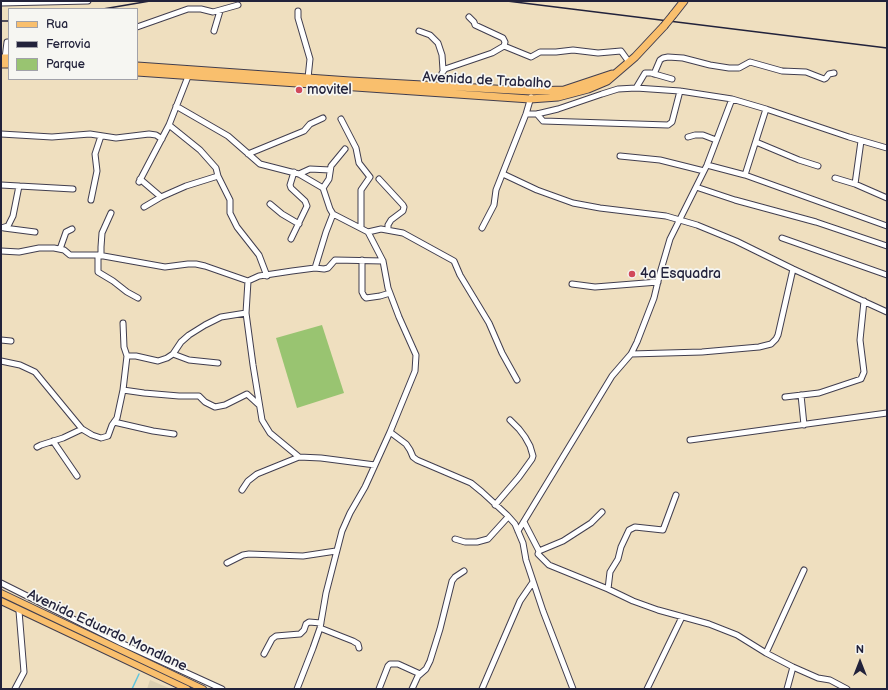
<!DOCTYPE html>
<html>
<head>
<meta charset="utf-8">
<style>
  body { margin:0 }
  #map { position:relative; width:888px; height:690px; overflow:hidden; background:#efdfbf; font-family:"Balsamiq Sans",sans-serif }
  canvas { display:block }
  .frame { position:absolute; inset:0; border:2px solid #22223b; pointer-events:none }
  .legend { position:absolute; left:8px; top:8px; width:130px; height:72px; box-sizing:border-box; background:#f6f6f2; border:1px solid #a1a1a9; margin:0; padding:5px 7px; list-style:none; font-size:12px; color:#22223b }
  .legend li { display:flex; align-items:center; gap:8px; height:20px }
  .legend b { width:20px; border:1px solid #a1a1a9 }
  .north { position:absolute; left:840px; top:642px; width:40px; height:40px; -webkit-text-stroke:3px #f6f6f2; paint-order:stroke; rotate:0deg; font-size:11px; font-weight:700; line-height:16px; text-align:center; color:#22223b }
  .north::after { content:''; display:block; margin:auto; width:14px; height:18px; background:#22223b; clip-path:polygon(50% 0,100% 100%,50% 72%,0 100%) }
</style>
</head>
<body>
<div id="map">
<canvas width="888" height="690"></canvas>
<div class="frame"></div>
<ul class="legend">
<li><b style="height:5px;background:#f9bf6d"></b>Rua</li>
<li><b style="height:5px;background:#22223b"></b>Ferrovia</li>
<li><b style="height:11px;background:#99c471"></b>Parque</li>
</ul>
<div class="north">N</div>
</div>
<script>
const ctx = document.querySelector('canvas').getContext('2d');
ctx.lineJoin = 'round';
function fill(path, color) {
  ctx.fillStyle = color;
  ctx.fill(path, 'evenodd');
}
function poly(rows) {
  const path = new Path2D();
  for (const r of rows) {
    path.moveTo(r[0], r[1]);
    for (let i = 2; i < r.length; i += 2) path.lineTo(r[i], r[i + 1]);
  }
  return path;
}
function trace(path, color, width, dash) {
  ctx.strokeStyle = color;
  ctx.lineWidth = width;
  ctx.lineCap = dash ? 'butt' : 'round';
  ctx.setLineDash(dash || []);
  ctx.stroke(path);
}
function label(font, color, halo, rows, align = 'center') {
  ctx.font = font + ' "Balsamiq Sans",sans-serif';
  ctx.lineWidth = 3.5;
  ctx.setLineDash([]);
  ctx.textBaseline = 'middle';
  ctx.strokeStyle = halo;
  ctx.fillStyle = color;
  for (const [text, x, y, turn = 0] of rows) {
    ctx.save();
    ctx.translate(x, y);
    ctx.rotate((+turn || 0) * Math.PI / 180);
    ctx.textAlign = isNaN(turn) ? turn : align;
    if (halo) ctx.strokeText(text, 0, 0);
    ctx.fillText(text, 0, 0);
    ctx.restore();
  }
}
const built = poly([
  [150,680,171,689,147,689]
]);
const green = poly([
  [322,325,344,393,297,408,276,338]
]);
const stream = poly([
  [132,689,139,674]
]);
const minor = poly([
  [1,3,88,1],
  [298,11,298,18,310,59,308,78],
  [469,17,474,22,475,25,503,38,505,42,504,46],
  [137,27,188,9,201,9,213,12,238,5],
  [214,31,220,11],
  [419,31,430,35,438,43,442,55,443,70],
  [5,58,7,42,9,42],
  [654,74,660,60,663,58,668,57,683,58,710,65,729,68,739,68,750,62,782,71,806,72,824,79,826,78,829,74,834,73],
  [442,86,442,73,445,69,492,53,504,46,531,57,540,52,556,52,573,50,598,53,621,51,629,62],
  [636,88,645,73,651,73,672,79],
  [176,106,228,136,260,164,299,174,323,188,330,209,333,214,368,232,383,261,388,288,399,317,416,355,415,371,390,432,365,487,350,513,342,531,326,593,320,628,313,648,297,689],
  [526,114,537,114,558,109,602,94,618,89,636,88,680,91,732,99,766,109,849,137,887,148],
  [537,114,543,121,668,125,672,122,680,91],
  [341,119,356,148,359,163,370,177,361,190,361,227],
  [169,125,200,150,216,168,218,176,230,200,230,213,237,227,259,255,267,276],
  [1,134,52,137,90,134,116,138,149,134,156,135,162,139],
  [688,137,695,135,703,135,716,140],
  [756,142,799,160,818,166],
  [248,154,304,131,310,124,323,118],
  [620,156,660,160,704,171],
  [707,165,745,175,887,226],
  [299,174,310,169,330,170],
  [503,174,537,190,573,203,600,208,666,216,697,225,736,241,793,269,887,312],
  [745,175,766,109],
  [835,178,855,184,861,141],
  [140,179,161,197,186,186,218,176],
  [379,179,403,205,404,207,403,211,391,220,388,225,388,230],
  [139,182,169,125,189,74],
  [855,184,887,198],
  [1,185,73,189],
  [696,187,735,200,816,222,887,246],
  [323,188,329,179,331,166,345,149],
  [91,200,97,171,95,154,101,136],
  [270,204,282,214,299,224],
  [144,207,161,197],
  [1,228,8,226,13,216,19,186],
  [4,228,35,232],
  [482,228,494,205,496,190,526,114,531,97],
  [368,232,381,229,403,233,454,261,460,275,489,323,502,353,517,380],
  [782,238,887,275],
  [291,239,307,206,305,201,291,188,290,185,294,172],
  [60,249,66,232,72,229],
  [1,251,19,252,39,248,54,248,64,250,70,255,98,255,165,267,188,264,196,264,205,266,248,281,259,276,292,271,315,268,324,269,328,268,335,260,383,261],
  [98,255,98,272,113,281,127,292,138,298],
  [101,256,101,247,102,233,111,213],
  [362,260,362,292,364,296,366,298,380,296,390,293],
  [315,268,326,232,333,214],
  [248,281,246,313,253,365,262,420,270,433,299,457],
  [572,284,595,287,658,282],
  [123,323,124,347,127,356],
  [1,340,11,341],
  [173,354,189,360,218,363],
  [631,354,702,352,759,347,771,344,776,339,778,335,793,269],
  [1,361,20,365,35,372,82,429,92,435,101,438,108,436,112,425,117,418,123,390,127,356,136,356,158,361,167,358,173,354,181,342,189,335,205,325,221,317,246,313],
  [123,390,144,393,179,396,199,396,205,402,215,407,225,405,247,394,259,405],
  [801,395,804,425],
  [785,397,819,393,861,379,864,372,860,340,864,301],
  [114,422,153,431,174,434],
  [390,432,406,444,410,450,413,457,417,460,471,483,482,492,507,515,515,524,523,543,526,560,543,611,573,689],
  [690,440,887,413],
  [53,441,77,476],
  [37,447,41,445,63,438,82,429],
  [242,490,248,481,257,474,299,457,321,458,375,465],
  [495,505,519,477,532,459,533,456,530,446,525,437,519,429,510,420],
  [524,522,539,551,538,554,549,565,608,589,633,601,658,610,709,624,737,635,766,653,793,667,818,678,830,680,847,689],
  [518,531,612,376,631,354,637,342,654,298,660,273,670,239,707,165,732,99],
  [455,539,465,542,477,542,488,539,508,517],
  [539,551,563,541,591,523,602,512],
  [227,563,243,555,249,554,303,556,336,551],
  [1,583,121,643,222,689],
  [608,589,610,572,618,559,621,547,629,530,635,527,663,530,676,495],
  [320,628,353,641,358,644,359,648],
  [766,653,804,570],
  [264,654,272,639,276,636,300,634,304,630,306,624,309,622,321,623],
  [15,689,24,672,19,611],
  [379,689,388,666,390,664,398,664,420,674],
  [412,689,418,676,426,669,430,661,440,629,452,581,455,577,464,571],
  [482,689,520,601,533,582],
  [647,689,682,617],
  [787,689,793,667]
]);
const major = poly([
  [1,593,203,689],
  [1,601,187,689]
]);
const highway = poly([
  [673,15,684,1],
  [1,58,9,58],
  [1,64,9,64],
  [137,66,350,81,531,91,564,90,612,74],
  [137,72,530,99,558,97,588,89,607,81,635,57,664,26]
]);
const rail = poly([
  [507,1,887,48],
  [103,9,150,1],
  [1,21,9,21]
]);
const highwayBridge = poly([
  [664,26,673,15]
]);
const markers = [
  [299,90,4,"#d1495b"],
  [632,274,4,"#d1495b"]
];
const streetNames = [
  ["Avenida de Trabalho",487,81,3],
  ["Avenida Eduardo Mondlane",107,631,25]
];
const poiNames = [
  ["movitel",307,90],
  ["4a Esquadra",640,274]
];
fill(built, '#dbcfb2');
fill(green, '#99c471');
trace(stream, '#60c6de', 1.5);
trace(minor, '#413e4f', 7);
trace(major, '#413e4f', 8);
trace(highway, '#413e4f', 9);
trace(minor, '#fff', 5);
trace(major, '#f9bf6d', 6);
trace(highway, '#f9bf6d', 7);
trace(rail, '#22223b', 1.5);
trace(highwayBridge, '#413e4f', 9, []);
trace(highwayBridge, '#f9bf6d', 7);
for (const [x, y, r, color] of markers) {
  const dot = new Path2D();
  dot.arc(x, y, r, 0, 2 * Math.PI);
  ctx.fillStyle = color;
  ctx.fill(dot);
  trace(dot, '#f6f6f2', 1.5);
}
label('14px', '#22223b', '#f6f6f2', streetNames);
label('14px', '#22223b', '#f6f6f2', poiNames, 'left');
</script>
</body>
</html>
